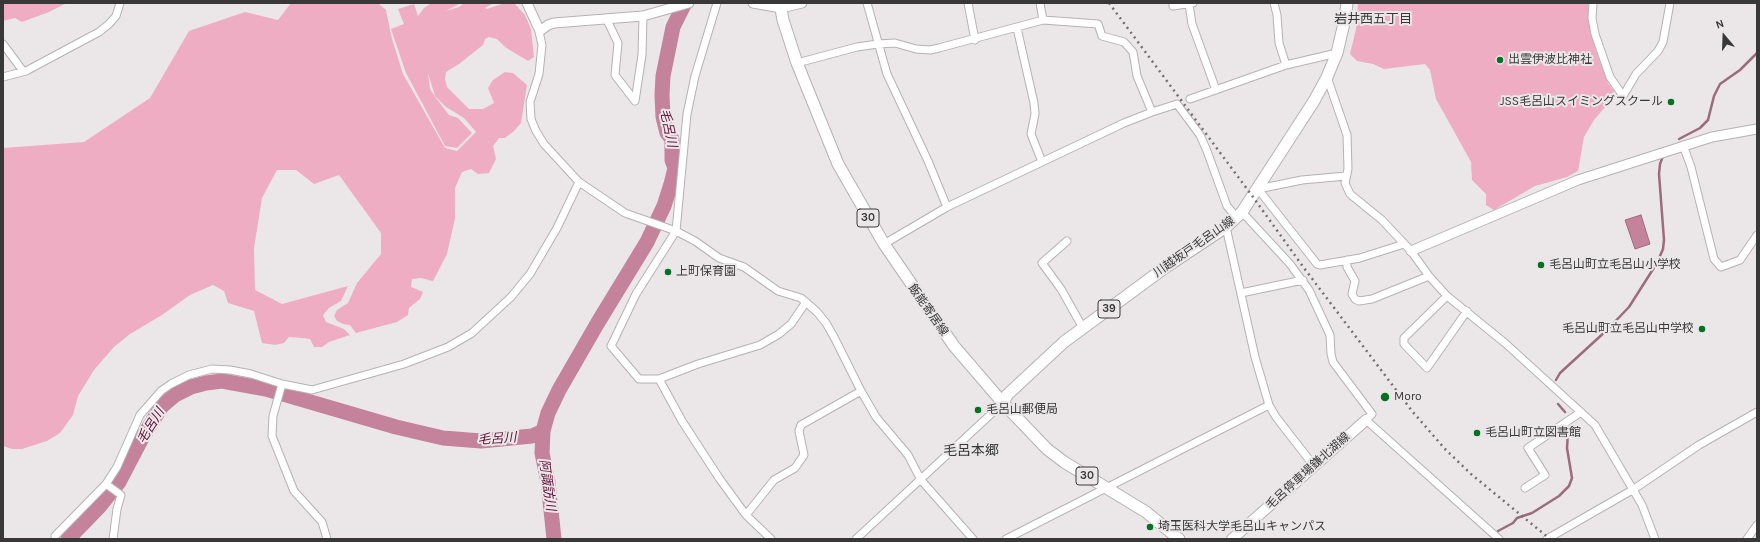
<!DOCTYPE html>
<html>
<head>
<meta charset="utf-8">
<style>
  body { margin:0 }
  #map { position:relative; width:1760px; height:542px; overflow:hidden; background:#ebe7e8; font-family:Karla,sans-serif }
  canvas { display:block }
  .frame { position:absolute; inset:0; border:4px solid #393838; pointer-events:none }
  .north { position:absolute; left:1704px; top:16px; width:40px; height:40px; -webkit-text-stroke:3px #ebe7e8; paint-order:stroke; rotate:341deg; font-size:11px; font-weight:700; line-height:16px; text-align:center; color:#393838 }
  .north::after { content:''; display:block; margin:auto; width:14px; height:18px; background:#393838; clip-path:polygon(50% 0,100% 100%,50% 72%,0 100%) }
</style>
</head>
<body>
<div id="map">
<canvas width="1760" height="542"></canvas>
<div class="frame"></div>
<div class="north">N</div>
</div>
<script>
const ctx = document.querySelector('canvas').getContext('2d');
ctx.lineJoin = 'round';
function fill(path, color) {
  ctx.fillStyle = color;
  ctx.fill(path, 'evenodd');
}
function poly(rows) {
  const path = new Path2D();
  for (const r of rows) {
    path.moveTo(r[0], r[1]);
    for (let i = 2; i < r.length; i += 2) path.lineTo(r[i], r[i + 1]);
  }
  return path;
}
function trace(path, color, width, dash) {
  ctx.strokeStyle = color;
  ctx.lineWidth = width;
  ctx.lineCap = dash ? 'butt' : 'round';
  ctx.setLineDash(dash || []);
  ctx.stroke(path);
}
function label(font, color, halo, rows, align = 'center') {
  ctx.font = font + ' Karla,"Noto Sans JP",sans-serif';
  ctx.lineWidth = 4;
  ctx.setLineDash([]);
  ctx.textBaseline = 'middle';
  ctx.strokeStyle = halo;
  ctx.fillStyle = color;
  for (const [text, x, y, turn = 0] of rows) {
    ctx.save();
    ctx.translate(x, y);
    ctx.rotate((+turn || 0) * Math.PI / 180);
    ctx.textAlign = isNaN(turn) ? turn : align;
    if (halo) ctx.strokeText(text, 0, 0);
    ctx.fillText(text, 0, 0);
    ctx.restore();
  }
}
const green = poly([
  [3,3,67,3,49,12,22,22,15,18,3,21],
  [291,3,378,3,386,10,392,39,403,74,445,148,457,151,476,132,464,118,446,107,435,96,428,73,430,89,436,98,449,115,458,118,472,133,457,148,445,146,406,73,391,29,404,24,398,9,414,4,418,16,424,8,430,4,436,3,461,3,446,11,459,7,464,3,480,3,482,5,481,3,494,3,485,8,487,9,502,4,515,4,525,15,531,29,534,57,528,61,505,47,497,39,489,37,485,39,483,45,459,64,446,72,445,79,447,87,469,109,483,109,494,103,488,88,493,80,505,72,513,73,527,85,521,123,514,131,505,138,499,138,493,146,496,159,489,173,478,174,471,169,462,172,455,188,455,218,447,254,433,281,421,278,412,279,411,287,423,292,420,299,409,308,408,315,397,322,356,333,350,325,343,324,337,321,334,316,337,310,348,303,357,283,381,254,381,233,339,175,314,184,296,170,277,170,262,198,254,248,255,290,282,304,348,286,341,301,329,308,323,315,326,322,344,329,350,335,329,342,322,347,314,347,310,339,302,338,289,337,284,343,275,345,262,343,254,311,228,303,224,291,213,285,190,295,162,315,130,334,114,347,94,370,78,396,73,415,60,433,47,441,22,449,12,449,3,446,3,148,84,142,150,98,189,31,245,12,278,20],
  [1358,3,1588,3,1590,27,1596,51,1608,83,1614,91,1612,99,1594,120,1584,137,1578,171,1567,177,1535,186,1494,210,1486,205,1486,194,1472,180,1471,162,1436,99,1430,70,1425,64,1384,69,1373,64,1357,61,1350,54,1356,29]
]);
const water = poly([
  [1641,215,1650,244,1635,249,1625,220,1641,215]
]);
const stream = poly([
  [1679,139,1700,128,1708,120,1714,96,1720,84,1740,70,1757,53],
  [1556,380,1560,373,1607,330,1629,307,1657,263,1663,249,1664,240,1659,174,1660,164,1663,156],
  [1558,404,1565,412],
  [1498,531,1513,523,1517,518,1532,513,1559,496,1569,486,1572,478,1567,448,1568,432]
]);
const river = poly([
  [68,539,99,507,119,482,142,438,162,406,175,395,191,387,206,383,222,381,266,389,396,427,443,438,481,441,532,436,543,431],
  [554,539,548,482,542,453,543,431,548,413,559,390,597,324,647,242,664,206,671,184,675,168,672,160,672,139,667,133,663,117,662,95,663,76,673,27,685,3]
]);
const minor = poly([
  [717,3,695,76,687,114,676,231,636,294,611,346,639,379,659,379,682,421,719,478,746,515,771,539],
  [867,3,887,74,928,161,947,207],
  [968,3,975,40],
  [1040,3,1043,20],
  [1173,3,1173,6,1193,3],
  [1274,3,1277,15,1279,43,1286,65],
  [1593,3,1592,18,1595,34,1610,77,1623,96,1636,74,1658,51,1663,42,1670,3],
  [1189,4,1192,24,1216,90],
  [607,20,618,43,615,75,635,101,642,55,643,16],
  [538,27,542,45,539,74,530,102,531,119,536,131,544,144,579,182,625,213,676,231,695,241,719,258,744,267,778,291,801,298,817,312,826,323,834,337,861,391,876,417,908,455,921,480,973,539],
  [1017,28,1034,103,1035,114,1031,134,1042,162],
  [3,44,23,71],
  [797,63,857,47,878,44,895,43,916,49,930,50,939,48,1043,20,1098,24,1102,36,1124,42,1133,52,1137,76,1152,112],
  [3,77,26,71,99,32,109,24,116,16,120,3],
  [1327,77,1347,135,1348,169,1345,183,1350,194,1382,220,1411,251,1429,276,1447,296,1505,343,1595,425,1642,505,1655,539],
  [1190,99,1286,65,1337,53],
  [1683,145,1691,167,1714,259,1721,267,1740,260,1757,235],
  [1346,176,1302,180,1258,189,1317,264,1320,265,1360,258,1404,244],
  [1242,212,1290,264,1309,290,1330,335,1331,354,1333,362,1372,414,1366,420,1499,539],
  [1226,227,1255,357,1269,405,1276,417,1314,466],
  [1067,241,1042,263,1061,289,1083,328],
  [884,244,947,207,1124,123,1152,112,1177,104,1200,135,1207,151,1227,206,1237,218],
  [1347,260,1347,267,1355,281,1352,294,1355,299,1359,301,1372,299,1429,276],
  [1241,293,1303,280],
  [1447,296,1404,338,1404,344,1427,368,1467,311],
  [659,379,698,364,760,345,779,334,791,324,806,302],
  [282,384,273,416,272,436,294,491,322,522,327,539],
  [106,484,121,495,117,509,113,539],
  [1525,488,1545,475,1528,448,1581,412],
  [746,515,774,480,795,468,804,455,799,431,801,425,861,391],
  [55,536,106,484,117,467,140,415,161,391,171,384,189,375,212,369,230,370,251,374,282,384,312,390,404,364,448,347,472,333,511,297,530,274,557,228,579,182],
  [856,539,1003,403],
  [1006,539,1269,405],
  [1547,539,1634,489,1699,445,1757,412],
  [1747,539,1757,525]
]);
const tertiary = poly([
  [527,3,538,27],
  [753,3,781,8,802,3],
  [540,31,548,25,554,23,643,16,689,3],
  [1411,251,1578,180,1712,137,1757,129]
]);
const secondary = poly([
  [1232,539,1366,420]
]);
const primary = poly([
  [780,3,783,20,797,63,838,164,884,244,954,346,1003,403,1047,449,1064,462,1146,512,1179,539],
  [1003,403,1007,395,1064,342,1163,269,1226,227,1242,212,1314,101,1327,77,1337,53,1345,19,1347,3]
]);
const rail = poly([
  [1109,3,1253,197,1304,268,1412,411,1445,449,1471,474,1550,539]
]);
const markers = [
  [1500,60,4,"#037122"],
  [1671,102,4,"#037122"],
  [1541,265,4,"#037122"],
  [668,272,4,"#037122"],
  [1702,329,4,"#037122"],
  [1385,397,5,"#037122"],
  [978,410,4,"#037122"],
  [1477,433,4,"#037122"],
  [1150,527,4,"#037122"]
];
const shields = [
  [868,218,22],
  [1109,309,22],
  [1087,476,22]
];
const shieldNames = [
  ["30",868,218],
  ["39",1109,309],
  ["30",1087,476]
];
const poiNames = [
  ["出雲伊波比神社",1508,60],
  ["JSS毛呂山スイミングスクール",1663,102,"right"],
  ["毛呂山町立毛呂山小学校",1549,265],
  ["上町保育園",676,272],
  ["毛呂山町立毛呂山中学校",1694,329,"right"],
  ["Moro",1394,397],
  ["毛呂山郵便局",986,410],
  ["毛呂山町立図書館",1485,433],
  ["埼玉医科大学毛呂山キャンパス",1158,527]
];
const streetNames = [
  ["川越坂戸毛呂山線",1194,247,-35],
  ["飯能寄居線",928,310,55],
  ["毛呂停車場鎌北湖線",1308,471,-42]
];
const neighbourhoodNames = [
  ["岩井西五丁目",1373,19]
];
const waterNames = [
  ["毛呂川",668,128,78],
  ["毛呂川",151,426,-58],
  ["毛呂川",497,439,-4],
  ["阿諏訪川",547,485,82]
];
const quarterNames = [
  ["毛呂本郷",971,451]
];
fill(green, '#efadc4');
fill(water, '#c5829b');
trace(water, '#9b6c7d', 1);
trace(stream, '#9b6c7d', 2.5);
trace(river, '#c5829b', 15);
trace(minor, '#b6b1b3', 9);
trace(tertiary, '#b6b1b3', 11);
trace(secondary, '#b6b1b3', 12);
trace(primary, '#b6b1b3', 13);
trace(minor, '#fff', 7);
trace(tertiary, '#fff', 9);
trace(secondary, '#fff', 10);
trace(primary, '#fff', 11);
trace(rail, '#727071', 2.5, [2, 4]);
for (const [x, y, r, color] of markers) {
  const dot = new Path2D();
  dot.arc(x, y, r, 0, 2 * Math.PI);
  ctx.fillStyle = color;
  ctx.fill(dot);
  trace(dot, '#ebe7e8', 1.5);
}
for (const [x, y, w] of shields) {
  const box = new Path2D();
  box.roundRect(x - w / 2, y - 9, w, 18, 3);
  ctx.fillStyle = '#ebe7e8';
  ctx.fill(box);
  trace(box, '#393838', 1);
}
label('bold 11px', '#393838', null, shieldNames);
label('12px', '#393838', '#ebe7e8', poiNames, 'left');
label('12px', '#393838', '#ebe7e8', streetNames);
label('13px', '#393838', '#ebe7e8', neighbourhoodNames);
label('italic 13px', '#601038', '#ebe7e8', waterNames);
label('14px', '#393838', '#ebe7e8', quarterNames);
</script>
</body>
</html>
